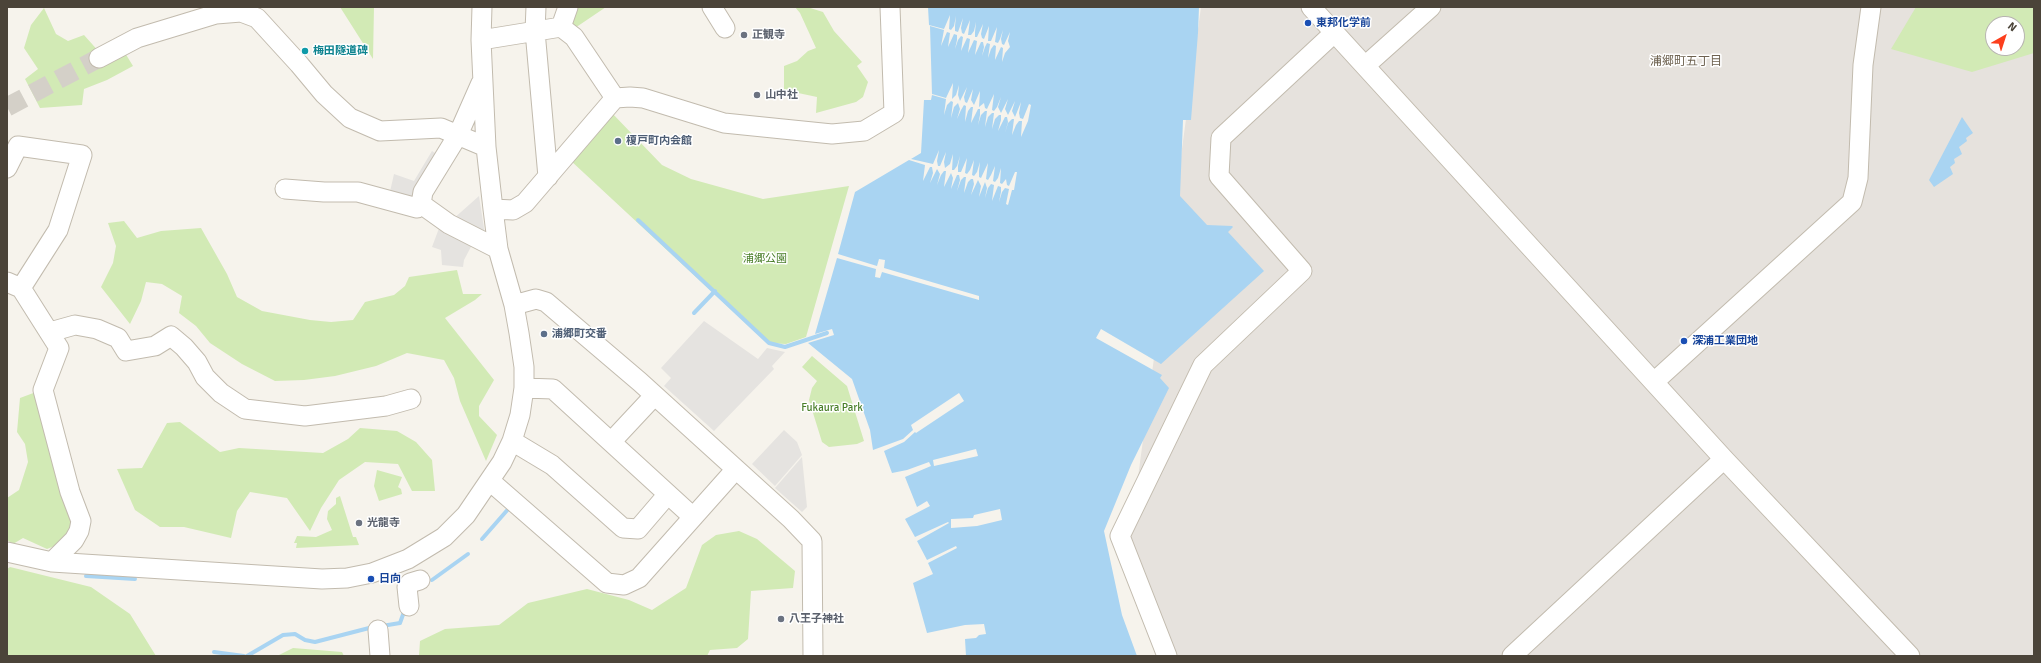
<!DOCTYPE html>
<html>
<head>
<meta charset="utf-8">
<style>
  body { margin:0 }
  #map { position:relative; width:2041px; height:663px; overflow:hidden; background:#f6f3ec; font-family:Signika,sans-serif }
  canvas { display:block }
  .frame { position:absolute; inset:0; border:8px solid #4b4439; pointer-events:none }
  .north { position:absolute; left:1985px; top:16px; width:40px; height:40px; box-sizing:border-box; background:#fff; border:1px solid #b7b4b0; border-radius:50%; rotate:39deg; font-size:11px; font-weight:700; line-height:16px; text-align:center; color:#4b4439 }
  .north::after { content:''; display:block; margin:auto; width:14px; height:18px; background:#fc3f1d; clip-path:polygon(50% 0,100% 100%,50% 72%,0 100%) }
</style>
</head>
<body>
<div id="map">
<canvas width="2041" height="663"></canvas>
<div class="frame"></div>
<div class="north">N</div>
</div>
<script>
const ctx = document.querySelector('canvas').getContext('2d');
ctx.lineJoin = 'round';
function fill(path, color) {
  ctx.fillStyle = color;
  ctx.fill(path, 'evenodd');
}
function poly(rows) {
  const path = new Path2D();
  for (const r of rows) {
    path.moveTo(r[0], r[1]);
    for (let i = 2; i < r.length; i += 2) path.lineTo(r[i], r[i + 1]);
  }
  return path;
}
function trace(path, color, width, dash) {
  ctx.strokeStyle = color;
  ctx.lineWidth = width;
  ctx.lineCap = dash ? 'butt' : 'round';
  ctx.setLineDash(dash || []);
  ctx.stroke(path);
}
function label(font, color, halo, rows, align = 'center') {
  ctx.font = font + ' Signika,"Noto Sans JP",sans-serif';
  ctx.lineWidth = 3;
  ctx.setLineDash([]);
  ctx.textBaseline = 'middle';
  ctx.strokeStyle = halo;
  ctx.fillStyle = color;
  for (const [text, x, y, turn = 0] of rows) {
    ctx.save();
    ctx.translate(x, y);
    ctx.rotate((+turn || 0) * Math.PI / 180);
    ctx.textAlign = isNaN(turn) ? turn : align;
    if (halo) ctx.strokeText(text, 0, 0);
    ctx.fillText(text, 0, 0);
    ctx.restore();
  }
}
const industrial = poly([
  [1201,7,2034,7,2034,656,1175,656,1130,537],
  [1993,24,2017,24,2017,48,1993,48]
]);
const green = poly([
  [340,7,374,7,373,59],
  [574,7,606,7,572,30,567,25],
  [795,7,807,7,823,12,834,31,862,62,857,66,868,82,863,97,856,102,816,113,817,97,784,90,784,66,797,61,808,51,816,48,800,13],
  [1916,7,2034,7,2034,53,1972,72,1891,49],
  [1993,24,2017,24,2017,48,1993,48],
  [44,8,56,34,68,41,84,35,101,54,125,53,133,66,107,80,84,89,82,105,40,108,25,79,38,69,24,48,31,25],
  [610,111,662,165,691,179,763,199,849,186,806,337,786,344,767,343,570,160],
  [124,221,137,238,161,231,201,228,227,274,237,297,262,311,310,320,331,322,353,320,365,302,394,295,405,286,409,277,457,270,463,294,482,294,475,300,445,318,494,380,479,406,479,416,497,435,486,461,460,401,454,378,444,360,407,353,376,366,335,376,304,380,275,381,242,364,210,343,196,326,179,313,182,296,162,284,146,282,141,301,130,324,101,287,113,263,116,246,108,223],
  [812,356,847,386,864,441,857,444,829,447,822,442,809,400,812,388,817,381,802,367],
  [36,392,73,520,70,531,62,543,47,549,23,538,13,544,7,540,7,498,19,490,28,462,25,444,17,432,20,398],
  [180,422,220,452,239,448,323,453,348,439,360,428,397,431,416,442,432,460,435,491,412,491,398,464,365,462,339,480,321,508,310,531,287,498,250,492,237,511,231,538,184,527,160,527,135,510,117,469,142,468,167,423],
  [377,470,402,477,398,487,401,489,402,494,379,501,374,486],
  [340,496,353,537,356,537,359,545,296,548,297,543,294,543,297,536,316,537,332,530,327,519,328,511,336,504,336,498],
  [739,531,757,539,795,571,793,588,751,591,748,639,737,648,710,650,707,656,419,656,420,641,445,629,499,625,528,603,587,589,629,600,652,610,686,588,702,545,716,535],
  [10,567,91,587,130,614,156,656,7,656,7,569],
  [293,648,342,652,344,656,277,656]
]);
const parking = poly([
  [432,151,441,157,415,203,389,196,394,174,414,181],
  [479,196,485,235,452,220],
  [441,223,473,243,464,260,463,267,442,265,441,250,432,247],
  [704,321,758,359,767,348,785,352,772,366,774,369,714,431,664,386,671,378,661,368],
  [784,430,797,442,802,455,775,486,752,464],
  [802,457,807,507,802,512,775,488]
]);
const water = poly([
  [928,7,1199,7,1198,33,1191,120,1183,120,1180,196,1207,225,1232,226,1233,227,1228,232,1264,271,1161,364,1101,329,1096,338,1162,375,1160,378,1169,388,1131,465,1104,531,1122,615,1137,656,966,656,965,639,976,638,979,635,986,634,984,624,965,625,927,633,913,583,933,574,928,563,957,548,956,546,927,560,917,541,949,523,948,522,915,537,905,519,930,506,927,501,917,507,905,477,931,466,929,462,907,470,892,473,884,451,904,442,915,432,916,433,964,401,959,393,911,425,913,430,903,439,873,450,870,430,852,379,808,343,834,335,832,329,815,334,837,258,876,269,875,277,880,278,882,272,979,300,979,296,884,268,885,260,879,259,877,266,838,254,855,192,909,160,925,165,923,181,930,167,932,167,933,173,930,183,937,169,940,174,937,185,941,175,944,171,946,171,944,187,951,173,953,178,951,189,957,175,959,175,960,180,957,191,961,180,964,177,966,177,964,193,968,182,971,179,973,179,974,184,971,195,978,180,981,186,979,197,985,182,987,188,985,198,988,188,991,184,994,185,992,201,998,186,1001,187,1001,192,999,202,1002,192,1005,188,1009,189,1006,204,1008,205,1012,190,1014,190,1017,172,1015,172,1009,186,1007,185,1006,179,1002,184,1000,183,1001,168,998,178,995,182,993,181,995,166,991,175,988,180,986,179,988,163,981,178,979,177,979,171,980,162,977,172,974,176,972,175,974,160,970,170,967,174,965,173,967,158,961,172,958,172,958,166,960,156,957,166,954,170,952,170,953,154,950,164,945,168,944,162,946,152,940,166,938,166,937,161,939,150,933,164,911,159,921,153,924,100,931,100,932,95,946,99,944,115,947,105,951,101,953,102,951,118,954,107,958,103,960,109,957,119,961,110,964,105,966,106,965,122,968,111,971,107,973,107,971,123,978,109,980,109,980,115,978,125,981,115,985,111,987,111,985,127,988,117,992,113,994,113,992,129,995,119,999,115,1001,115,1001,120,998,131,1005,117,1007,117,1008,122,1005,133,1008,123,1012,119,1014,119,1012,135,1016,125,1019,121,1022,121,1021,137,1028,121,1031,105,1029,104,1023,119,1020,118,1019,113,1021,102,1015,117,1012,111,1015,101,1008,115,1005,109,1008,99,1001,113,998,107,1001,97,997,107,994,111,992,110,994,94,987,109,985,108,984,103,979,107,980,91,974,105,971,100,973,89,967,103,965,102,964,97,967,87,960,101,958,95,959,85,956,95,952,99,953,83,946,98,932,94,930,26,944,30,941,46,947,32,950,33,948,47,954,34,957,35,957,40,955,49,958,40,961,36,963,37,961,51,967,38,970,39,968,53,974,40,977,41,975,55,981,42,983,42,984,47,982,56,985,47,987,43,990,44,988,58,991,49,994,45,996,46,995,60,1001,47,1003,48,1002,62,1005,53,1010,47,1008,41,1010,32,1004,45,1002,44,1001,39,1003,30,1000,39,998,43,995,42,997,27,991,41,988,41,989,26,984,39,982,38,981,34,983,24,977,37,975,37,975,32,976,22,974,31,971,35,968,35,970,20,964,34,962,33,961,28,963,18,958,32,955,31,955,26,956,16,954,26,951,30,949,29,950,15,944,29,929,25],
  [976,449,978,456,934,466,933,460],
  [1000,509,1002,520,977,526,951,528,951,519,973,518,974,515],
  [1962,117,1973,133,1966,138,1967,141,1959,147,1962,154,1954,159,1955,163,1950,167,1953,174,1934,187,1929,180]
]);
const stream = poly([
  [638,220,769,343,785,347,827,333],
  [694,313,715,291],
  [482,539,510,507],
  [86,576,135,579],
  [432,580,468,554],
  [382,626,400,623,405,609],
  [214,652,244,656],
  [247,656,283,635,295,634,305,640,315,642,373,627]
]);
const minorTunnel = poly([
  [7,107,99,58]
]);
const minor = poly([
  [536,7,535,31,548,177],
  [712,7,725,28],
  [1311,7,1724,459,1910,656],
  [561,27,568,7],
  [481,40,561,27,574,37,615,98],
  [99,58,137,38,216,14,241,12,257,18,299,64,324,94,350,118,380,131,441,128,486,147],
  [1365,66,1431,7],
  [481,83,458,135,423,192,421,204,449,224,498,249],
  [7,168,18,146,82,155,58,230,21,288],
  [285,189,324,192,358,192,417,208,421,204],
  [493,209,513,210,525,203,615,98,630,97,643,98,724,123,832,134,864,131,894,113,890,7],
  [7,282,21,288,59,348,43,390,70,492,81,521,79,531,74,540,52,562],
  [514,305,536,299,546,302,640,382,791,519,812,541,813,656],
  [50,332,75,325,97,329,118,338,126,351,155,346,171,336,184,347,197,362,205,377,221,393,245,409,305,416,386,406,411,399],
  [1654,382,1852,202,1858,178,1863,65,1871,7],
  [524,388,553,389,693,517],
  [512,441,552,465,623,528,638,529,668,494],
  [611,442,654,396],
  [490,481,607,583,624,585,639,578,736,469],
  [7,552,52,562,322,579,347,578,372,573,408,559,444,537,466,515,502,462,512,441,520,415,524,388,524,367,519,333,514,305,498,249,493,209,486,147,481,40,482,7],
  [409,606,407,587,410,583,420,580],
  [378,630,380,656],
  [1167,656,1120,536,1203,365,1302,271,1219,176,1221,138,1334,33],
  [1512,656,1724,459]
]);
const markers = [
  [1308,23,4,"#1a4fb4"],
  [744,35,4,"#6b7280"],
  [305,51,4,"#0f9aa8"],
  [757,95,4,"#6b7280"],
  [618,141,4,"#5c6f8a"],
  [544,334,4,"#5c6f8a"],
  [1684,341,4,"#1a4fb4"],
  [359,523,4,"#6b7280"],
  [371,579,4,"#1a4fb4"],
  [781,619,4,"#6b7280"]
];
const transitNames = [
  ["東邦化学前",1316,23],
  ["深浦工業団地",1692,341],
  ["日向",379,579]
];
const worshipNames = [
  ["正観寺",752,35],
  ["山中社",765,95],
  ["光龍寺",367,523],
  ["八王子神社",789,619]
];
const cultureNames = [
  ["梅田隧道碑",313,51]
];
const serviceNames = [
  ["榎戸町内会館",626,141],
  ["浦郷町交番",552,334]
];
const parkNames = [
  ["浦郷公園",765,259],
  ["Fukaura Park",832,408]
];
const neighbourhoodNames = [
  ["浦郷町五丁目",1686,62]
];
fill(industrial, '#e6e2dd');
fill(green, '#d2eab5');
fill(parking, '#e5e3e0');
fill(water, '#a9d4f2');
trace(stream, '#a9d4f2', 4);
trace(minorTunnel, '#d4d0c8', 19, [19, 10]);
trace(minor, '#c2bbae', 21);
trace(minor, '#fff', 19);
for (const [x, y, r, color] of markers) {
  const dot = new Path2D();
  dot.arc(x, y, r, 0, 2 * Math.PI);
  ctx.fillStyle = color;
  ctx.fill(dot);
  trace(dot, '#fff', 1.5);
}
label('bold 11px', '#164399', '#fff', transitNames, 'left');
label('bold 11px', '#5b616d', '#fff', worshipNames, 'left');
label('bold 11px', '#0d838f', '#fff', cultureNames, 'left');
label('bold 11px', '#4e5e75', '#fff', serviceNames, 'left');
label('11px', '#4a7f2a', '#fff', parkNames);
label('12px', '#6e6250', '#fff', neighbourhoodNames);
</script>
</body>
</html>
